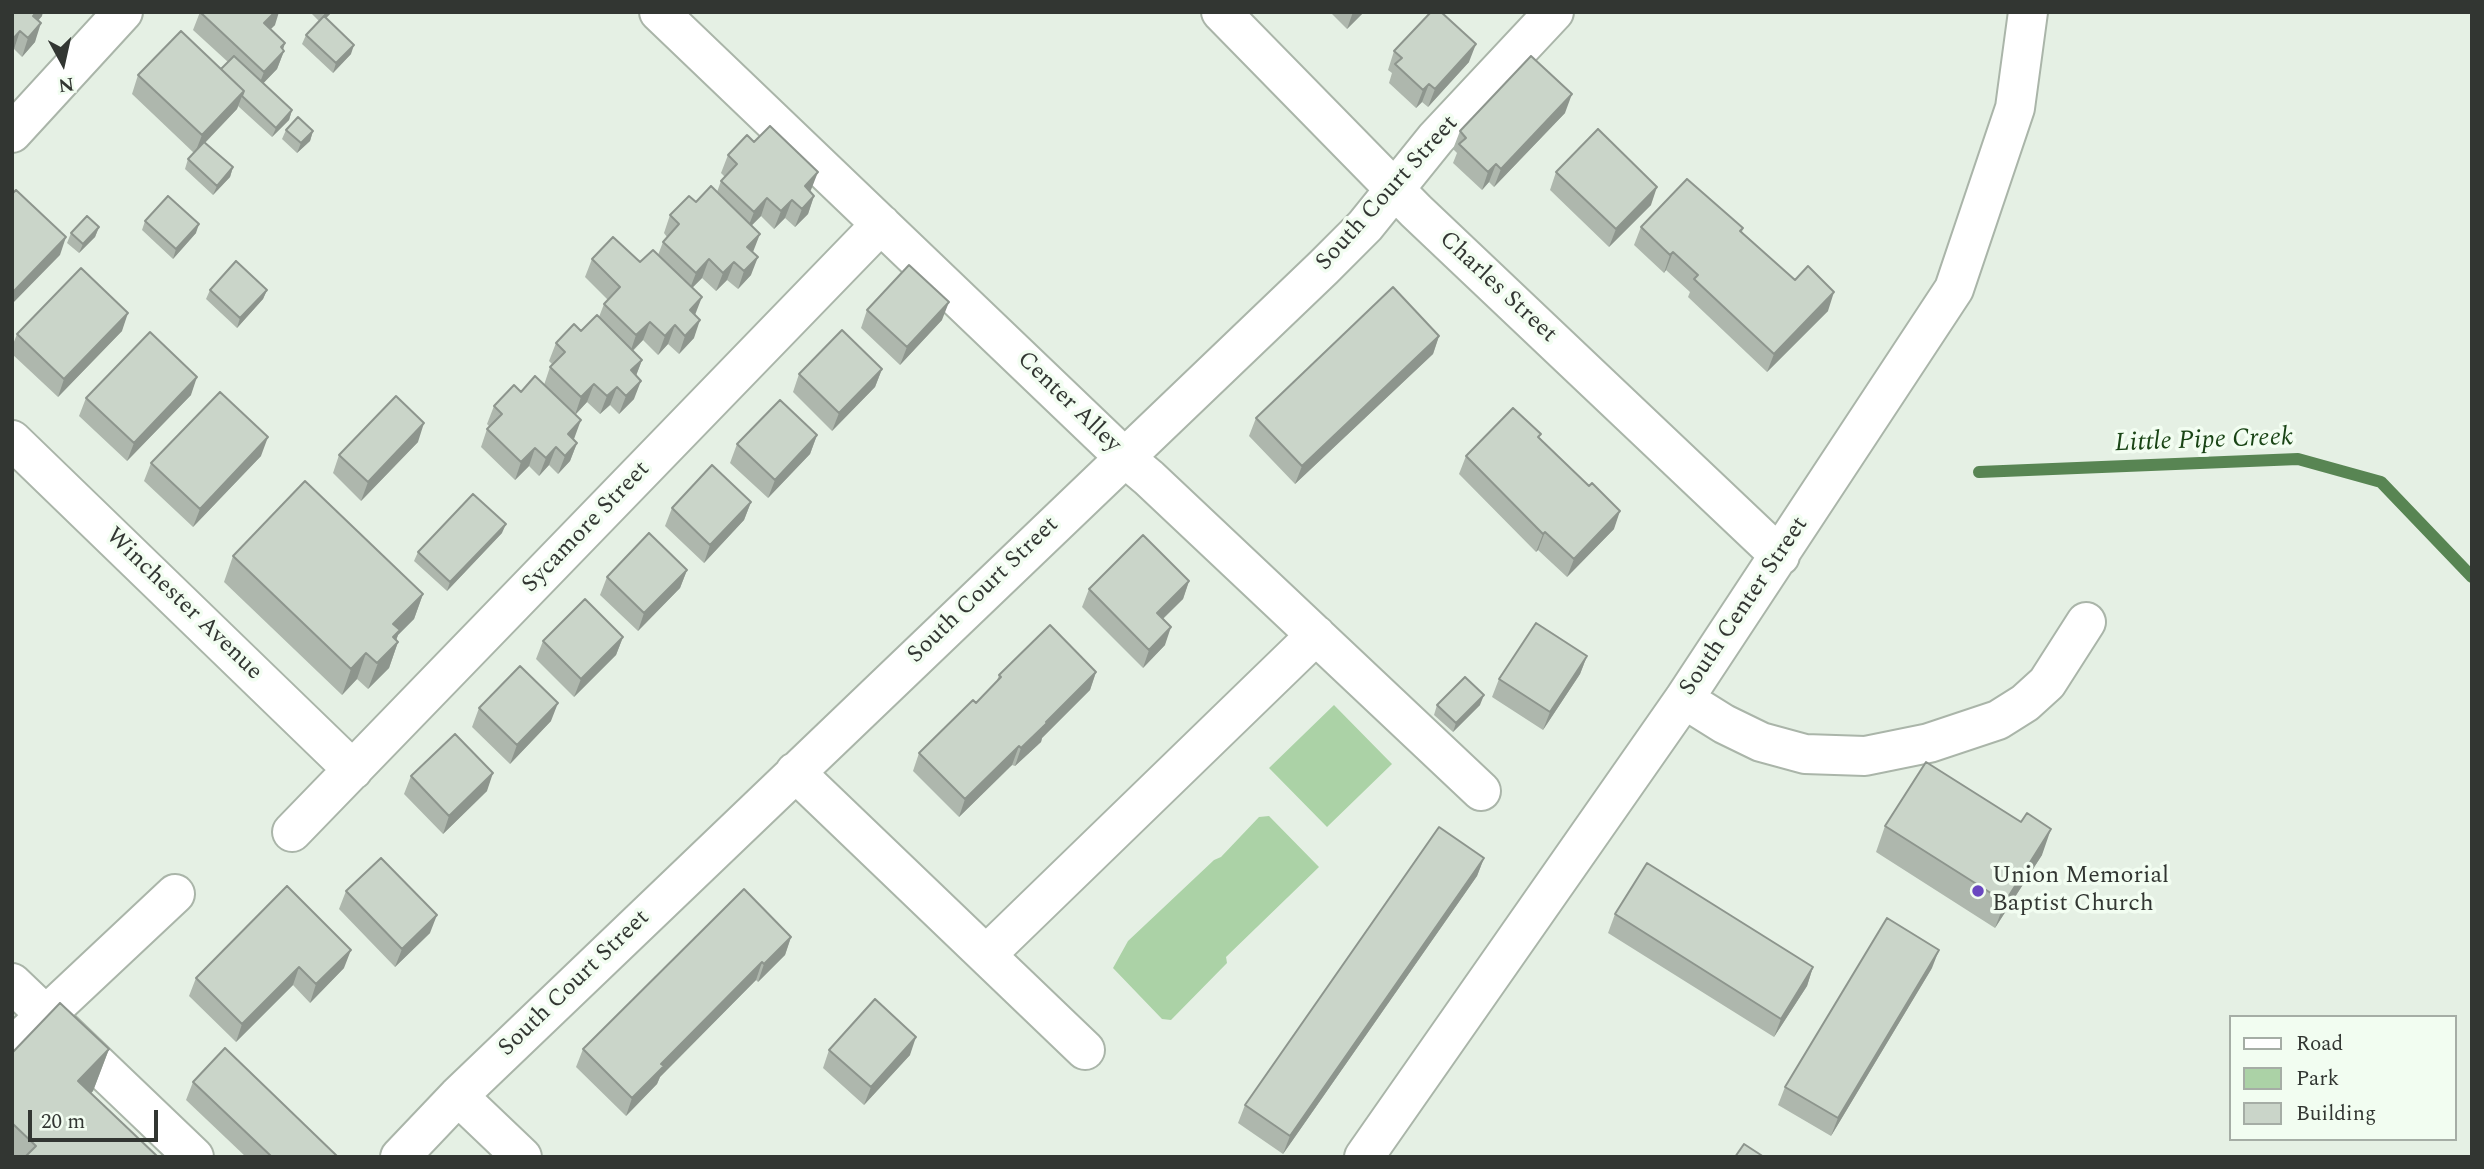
<!DOCTYPE html>
<html>
<head>
<meta charset="utf-8">
<style>
  body { margin:0 }
  #map { position:relative; width:2484px; height:1169px; overflow:hidden; background:#e5f0e4; font-family:Spectral,serif }
  canvas { display:block }
  .frame { position:absolute; inset:0; border:14px solid #323632; pointer-events:none }
  .legend { position:absolute; left:2229px; top:1015px; width:228px; height:126px; box-sizing:border-box; background:#f2fdf1; border:2px solid #a5ada5; margin:0; padding:9px 12px; list-style:none; font-size:21px; color:#323632 }
  .legend li { display:flex; align-items:center; gap:14px; height:35px }
  .legend b { width:35px; border:2px solid #a5ada5 }
  .north { position:absolute; left:28px; top:28px; width:70px; height:70px; -webkit-text-stroke:5px #f2fdf1; paint-order:stroke; rotate:172deg; font-size:19px; font-weight:700; line-height:28px; text-align:center; color:#323632 }
  .north::after { content:''; display:block; margin:auto; width:24px; height:32px; background:#323632; clip-path:polygon(50% 0,100% 100%,50% 72%,0 100%) }
  .scale { position:absolute; left:28px; top:1110px; width:130px; height:32px; box-sizing:border-box; border:4px solid #323632; border-top:0; padding-left:9px; font-size:21px; line-height:24px; white-space:nowrap; color:#323632; -webkit-text-stroke:5px #f2fdf1; paint-order:stroke }
</style>
</head>
<body>
<div id="map">
<canvas width="2484" height="1169"></canvas>
<div class="frame"></div>
<ul class="legend">
<li><b style="height:9px;background:#fff"></b>Road</li>
<li><b style="height:19px;background:#abd2a6"></b>Park</li>
<li><b style="height:19px;background:#cad5c9"></b>Building</li>
</ul>
<div class="north">N</div>
<div class="scale">20 m</div>
</div>
<script>
const ctx = document.querySelector('canvas').getContext('2d');
ctx.lineJoin = 'round';
function fill(path, color) {
  ctx.fillStyle = color;
  ctx.fill(path, 'evenodd');
}
function poly(rows) {
  const path = new Path2D();
  for (const r of rows) {
    path.moveTo(r[0], r[1]);
    for (let i = 2; i < r.length; i += 2) path.lineTo(r[i], r[i + 1]);
  }
  return path;
}
function trace(path, color, width, dash) {
  ctx.strokeStyle = color;
  ctx.lineWidth = width;
  ctx.lineCap = dash ? 'butt' : 'round';
  ctx.setLineDash(dash || []);
  ctx.stroke(path);
}
function label(font, color, halo, rows, align = 'center') {
  ctx.font = font + ' Spectral,serif';
  ctx.lineWidth = 7;
  ctx.setLineDash([]);
  ctx.textBaseline = 'middle';
  ctx.strokeStyle = halo;
  ctx.fillStyle = color;
  for (const [text, x, y, turn = 0] of rows) {
    ctx.save();
    ctx.translate(x, y);
    ctx.rotate((+turn || 0) * Math.PI / 180);
    ctx.textAlign = isNaN(turn) ? turn : align;
    if (halo) ctx.strokeText(text, 0, 0);
    ctx.fillText(text, 0, 0);
    ctx.restore();
  }
}
const green = poly([
  [1334,705,1392,764,1327,827,1269,768],
  [1269,816,1319,867,1226,957,1227,963,1171,1020,1162,1019,1113,968,1128,941,1214,860,1221,857,1259,817]
]);
const stream = poly([
  [1979,472,2298,459,2381,482,2472,577]
]);
const minor = poly([
  [659,12,1124,457,1149,478,1481,791],
  [1221,12,1416,211,1780,556],
  [12,133,123,12],
  [12,440,353,770],
  [1684,699,1724,724,1761,742,1805,754,1865,756,1929,743,1998,720,2025,703,2047,683,2086,622],
  [795,772,1085,1050],
  [292,832,881,224],
  [987,954,1316,635],
  [12,983,194,1157],
  [12,1047,175,894],
  [458,1096,522,1157],
  [400,1157,458,1096,1323,268,1365,226,1436,138,1554,12],
  [1364,1157,1684,699,1954,289,2015,108,2028,12]
]);
const wall = poly([
  [12,12,42,16,38,21,35,42,22,57,14,49],
  [200,12,275,25,270,29,284,51,277,69,263,83,292,110,289,120,272,137,238,106,237,109,205,143,233,167,230,177,213,195,185,169,188,159,194,153,132,94,138,75,221,69,228,62,193,30],
  [310,12,332,12,326,18,351,54,333,73,302,44,306,35,319,21],
  [1330,12,1364,12,1347,29],
  [1394,51,1469,62,1428,107,1422,102,1416,108,1389,83,1392,73,1388,70],
  [1565,113,1494,187,1489,182,1482,190,1453,163,1457,153,1453,149,1460,131],
  [286,130,313,131,310,141,297,153,282,139],
  [754,142,811,190,810,191,814,196,808,214,795,227,785,218,774,229,761,216,751,226,753,253,751,275,738,289,727,280,716,291,702,278,692,288,695,315,694,338,679,354,668,344,658,355,643,340,633,351,642,360,636,376,634,399,619,414,610,405,600,414,587,402,575,415,574,439,573,440,577,443,570,461,558,474,549,465,539,476,529,466,515,480,481,447,487,429,490,427,487,424,494,406,521,392,544,385,550,367,553,365,549,361,556,343,581,331,599,317,604,304,608,300,585,277,592,259,640,262,658,255,663,242,667,237,664,233,670,215,717,192,721,181,725,177,721,173,728,155],
  [1556,172,1651,205,1609,247,1550,190],
  [145,221,196,233,173,259,142,230],
  [99,227,95,237,79,253,67,243,71,233],
  [1641,227,1743,228,1742,232,1828,311,1767,372,1688,297,1690,292,1666,270,1664,273,1634,245],
  [210,290,267,290,263,299,237,328,206,299],
  [867,310,942,320,900,365,861,328],
  [122,331,58,397,12,354,12,347,17,334],
  [1439,336,1433,354,1295,484,1249,436,1256,418],
  [882,369,875,387,832,431,793,392,799,374],
  [191,395,127,461,79,416,86,398],
  [817,435,810,454,768,498,730,463,737,444],
  [1540,438,1614,529,1567,577,1538,550,1536,552,1459,474,1466,456],
  [418,442,361,501,333,473,339,455],
  [261,456,193,527,144,481,151,463],
  [751,502,744,520,704,563,665,526,672,508],
  [502,533,447,591,414,561,418,552],
  [233,556,423,594,414,619,398,635,396,640,398,642,389,668,368,689,357,679,342,695,224,582],
  [687,570,680,588,638,631,600,595,607,577],
  [1189,581,1183,599,1163,619,1165,645,1143,668,1082,607,1089,589],
  [623,637,616,655,574,697,536,659,543,641],
  [1587,656,1580,674,1543,730,1492,697,1499,679],
  [1096,672,1090,690,1042,738,1041,742,1015,766,1012,765,959,817,913,771,919,753,976,703,996,683,999,675],
  [1437,705,1480,705,1453,732,1434,715],
  [479,708,551,721,510,764,472,727],
  [411,776,487,791,443,834,404,794],
  [2021,822,2042,855,1995,928,1876,852,1885,826],
  [1484,858,1477,876,1283,1154,1238,1123,1245,1105],
  [287,886,344,968,310,1003,293,985,236,1042,189,996,196,978],
  [346,891,430,933,395,967,339,909],
  [1615,914,1813,967,1807,986,1774,1037,1608,933],
  [791,937,785,955,758,982,756,980,660,1077,657,1084,626,1116,576,1067,583,1049],
  [1932,968,1831,1136,1778,1105,1785,1087],
  [109,1049,93,1091,91,1093,158,1157,12,1157,12,1053],
  [829,1050,910,1055,864,1105,823,1068],
  [193,1082,338,1157,246,1157,186,1100]
]);
const shadedWall = poly([
  [36,12,43,12,42,16,26,34,33,16],
  [275,12,279,12,275,25,258,42,264,23],
  [325,12,332,12,321,23],
  [1353,12,1364,12,1347,29],
  [41,23,35,42,22,57,28,38],
  [20,31,14,49,12,50,12,40],
  [285,43,282,53,284,51,277,69,257,90,264,72],
  [1476,44,1469,62,1428,107,1435,89],
  [354,45,351,54,333,73,336,63],
  [1429,84,1422,102,1416,108,1423,90],
  [244,91,237,109,195,153,202,135],
  [1572,94,1565,113,1494,187,1501,169],
  [292,110,289,120,272,137,276,128],
  [313,131,310,141,297,153,301,143],
  [1496,164,1489,182,1482,190,1488,172],
  [233,167,230,177,213,195,217,186],
  [818,172,811,190,798,204,805,186],
  [1657,187,1651,205,1609,247,1616,229],
  [814,196,808,214,795,227,802,209],
  [767,198,761,216,747,230,754,212],
  [792,200,785,218,774,229,781,211],
  [199,224,196,233,173,259,176,249],
  [99,227,95,237,79,253,83,244],
  [760,234,753,252,740,266,747,247],
  [66,237,60,255,12,304,12,293],
  [1673,252,1666,270,1664,273,1670,255],
  [758,257,751,275,738,289,744,271],
  [709,259,702,278,689,291,696,273],
  [734,262,727,280,716,291,723,273],
  [267,290,263,299,237,328,240,318],
  [1834,292,1828,311,1767,372,1774,354],
  [702,297,695,315,690,310],
  [949,302,942,320,900,365,907,347],
  [128,313,122,331,58,397,64,379],
  [700,320,694,338,679,354,685,336],
  [650,322,643,340,630,353,636,335],
  [675,325,668,344,658,355,665,336],
  [1439,336,1433,354,1295,484,1302,466],
  [642,360,635,378,631,370],
  [882,369,875,387,832,431,839,413],
  [197,377,191,395,127,461,134,443],
  [641,381,634,399,619,414,626,396],
  [594,384,587,402,575,415,581,397],
  [617,387,610,405,600,414,607,396],
  [581,420,574,439,561,452,568,434],
  [424,423,418,442,361,501,368,482],
  [817,435,810,454,768,498,775,480],
  [268,437,261,456,193,527,200,509],
  [577,443,570,461,558,474,565,456],
  [556,447,549,465,539,476,546,458],
  [535,448,529,466,515,480,521,462],
  [751,502,744,520,704,563,710,545],
  [1620,511,1614,529,1567,577,1574,559],
  [506,524,502,533,447,591,450,582],
  [1545,532,1538,550,1536,552,1543,534],
  [687,570,680,588,638,631,644,613],
  [1189,581,1183,599,1150,631,1157,613],
  [423,594,414,619,398,635,394,646,398,642,389,668,368,689,393,624],
  [1171,627,1165,645,1143,668,1149,650],
  [623,637,616,655,574,697,581,679],
  [366,653,357,679,342,695,351,669],
  [1587,656,1580,674,1543,730,1550,712],
  [1096,672,1090,690,1042,738,1041,742,1015,766,1021,748],
  [1484,695,1480,705,1453,732,1456,723],
  [558,703,551,721,510,764,517,745],
  [1019,746,1012,765,959,817,965,799],
  [493,773,487,791,443,834,449,816],
  [2051,829,2042,855,1995,928,2005,902],
  [1484,858,1477,876,1283,1154,1290,1136],
  [437,915,430,933,395,967,402,949],
  [791,937,785,955,758,982,764,964],
  [351,950,344,968,310,1003,316,984],
  [1939,950,1932,968,1831,1136,1838,1118],
  [762,962,756,980,660,1077,657,1084,626,1116,632,1098,661,1064],
  [299,967,293,985,236,1042,242,1024],
  [1813,967,1807,986,1774,1037,1781,1019],
  [916,1037,910,1055,864,1105,871,1087],
  [109,1049,93,1091,63,1123,78,1081]
]);
const building = poly([
  [12,12,36,12,33,16,41,23,28,38,20,31,12,40,12,12],
  [200,12,275,12,264,23,285,43,281,47,284,51,264,72,200,12],
  [1431,12,1441,12,1476,44,1435,89,1429,84,1423,90,1395,64,1402,58,1394,51,1431,12],
  [324,16,354,45,336,63,306,35,324,16],
  [181,31,244,91,202,135,138,75,181,31],
  [234,56,292,110,276,128,242,96,244,91,221,69,234,56],
  [1531,56,1572,94,1501,169,1496,164,1488,172,1459,144,1466,138,1460,131,1531,56],
  [298,117,313,131,301,143,286,130,298,117],
  [770,126,818,172,805,186,814,196,802,209,792,200,781,211,767,198,754,212,721,181,737,164,728,155,747,135,754,142,770,126],
  [1598,129,1657,187,1616,229,1556,172,1598,129],
  [204,142,233,167,217,186,188,159,204,142],
  [1687,179,1743,228,1740,231,1795,280,1808,266,1834,292,1774,354,1694,279,1698,275,1673,252,1670,255,1641,227,1687,179],
  [711,186,760,234,747,247,758,257,744,271,734,262,723,273,709,259,696,273,663,242,679,224,670,215,689,196,696,202,711,186],
  [16,190,66,237,12,293,12,194,16,190],
  [168,196,199,224,176,249,145,221,168,196],
  [87,216,99,227,83,244,71,233,87,216],
  [613,237,640,262,653,250,702,297,690,310,700,320,685,336,675,325,665,336,650,322,636,335,604,304,620,287,592,259,613,237],
  [236,261,267,290,240,318,210,290,236,261],
  [909,265,949,302,907,347,867,310,909,265],
  [81,268,128,313,64,379,17,334,81,268],
  [1393,287,1439,336,1302,466,1256,418,1393,287],
  [597,315,642,360,631,370,641,381,626,396,617,387,607,396,594,384,581,397,550,367,565,352,556,343,574,324,581,331,597,315],
  [842,330,882,369,839,413,799,374,842,330],
  [150,332,197,377,134,443,86,398,150,332],
  [535,376,581,420,568,434,577,443,565,456,556,447,546,458,535,448,521,462,487,429,502,414,494,406,514,385,521,392,535,376],
  [220,392,268,437,200,509,151,463,220,392],
  [396,396,424,423,368,482,339,455,396,396],
  [780,400,817,435,775,480,737,444,780,400],
  [1513,408,1541,434,1538,437,1589,486,1592,483,1620,511,1574,559,1545,532,1543,534,1466,456,1513,408],
  [712,465,751,502,710,545,672,508,712,465],
  [305,481,423,594,393,624,400,630,393,637,398,642,377,663,366,653,351,669,233,556,305,481],
  [473,494,506,524,450,582,418,552,473,494],
  [649,533,687,570,644,613,607,577,649,533],
  [1143,535,1189,581,1157,613,1171,627,1149,650,1089,589,1143,535],
  [585,599,623,637,581,679,543,641,585,599],
  [1536,623,1587,656,1550,712,1499,679,1536,623],
  [1050,625,1096,672,1046,722,1047,723,1021,748,1019,746,965,799,919,753,973,700,976,703,1001,677,999,675,1050,625],
  [520,666,558,703,517,745,479,708,520,666],
  [1465,677,1484,695,1456,723,1437,705,1465,677],
  [455,734,493,773,449,816,411,776,455,734],
  [1926,762,2021,822,2027,813,2051,829,2005,902,1885,826,1926,762],
  [1439,827,1484,858,1290,1136,1245,1105,1439,827],
  [381,858,437,915,402,949,346,891,381,858],
  [1647,863,1813,967,1781,1019,1615,914,1647,863],
  [287,886,351,950,316,984,299,967,242,1024,196,978,287,886],
  [744,889,791,937,764,964,762,962,661,1064,664,1066,632,1098,583,1049,744,889],
  [1887,918,1939,950,1838,1118,1785,1087,1887,918],
  [875,999,916,1037,871,1087,829,1050,875,999],
  [60,1003,109,1049,78,1081,158,1157,25,1157,36,1146,13,1124,12,1125,12,1053,60,1003],
  [225,1048,338,1157,272,1157,193,1082,225,1048],
  [1744,1144,1764,1157,1735,1157,1744,1144]
]);
const markers = [
  [1978,891,7,"#6a47c0"]
];
const streetNames = [
  ["South Court Street",1388,194,-48],
  ["Charles Street",1497,288,43],
  ["Center Alley",1068,403,44],
  ["Sycamore Street",587,528,-46],
  ["South Court Street",984,591,-44],
  ["Winchester Avenue",183,605,44],
  ["South Center Street",1745,607,-56],
  ["South Court Street",575,984,-44]
];
const poiNames = [
  ["Union Memorial",1992,877],
  ["Baptist Church",1992,905]
];
const waterNames = [
  ["Little Pipe Creek",2204,442,-2]
];
fill(green, '#abd2a6');
trace(stream, '#588553', 12);
trace(minor, '#aab5a9', 42);
trace(minor, '#fff', 38);
fill(wall, '#aeb7ad');
fill(shadedWall, '#8d958d');
fill(building, '#cad5c9');
trace(building, '#8d958d', 2);
for (const [x, y, r, color] of markers) {
  const dot = new Path2D();
  dot.arc(x, y, r, 0, 2 * Math.PI);
  ctx.fillStyle = color;
  ctx.fill(dot);
  trace(dot, '#f2fdf1', 2.5);
}
label('24px', '#323632', '#f2fdf1', streetNames);
label('24px', '#323632', '#f2fdf1', poiNames, 'left');
label('italic 26px', '#194415', '#f2fdf1', waterNames);
</script>
</body>
</html>
